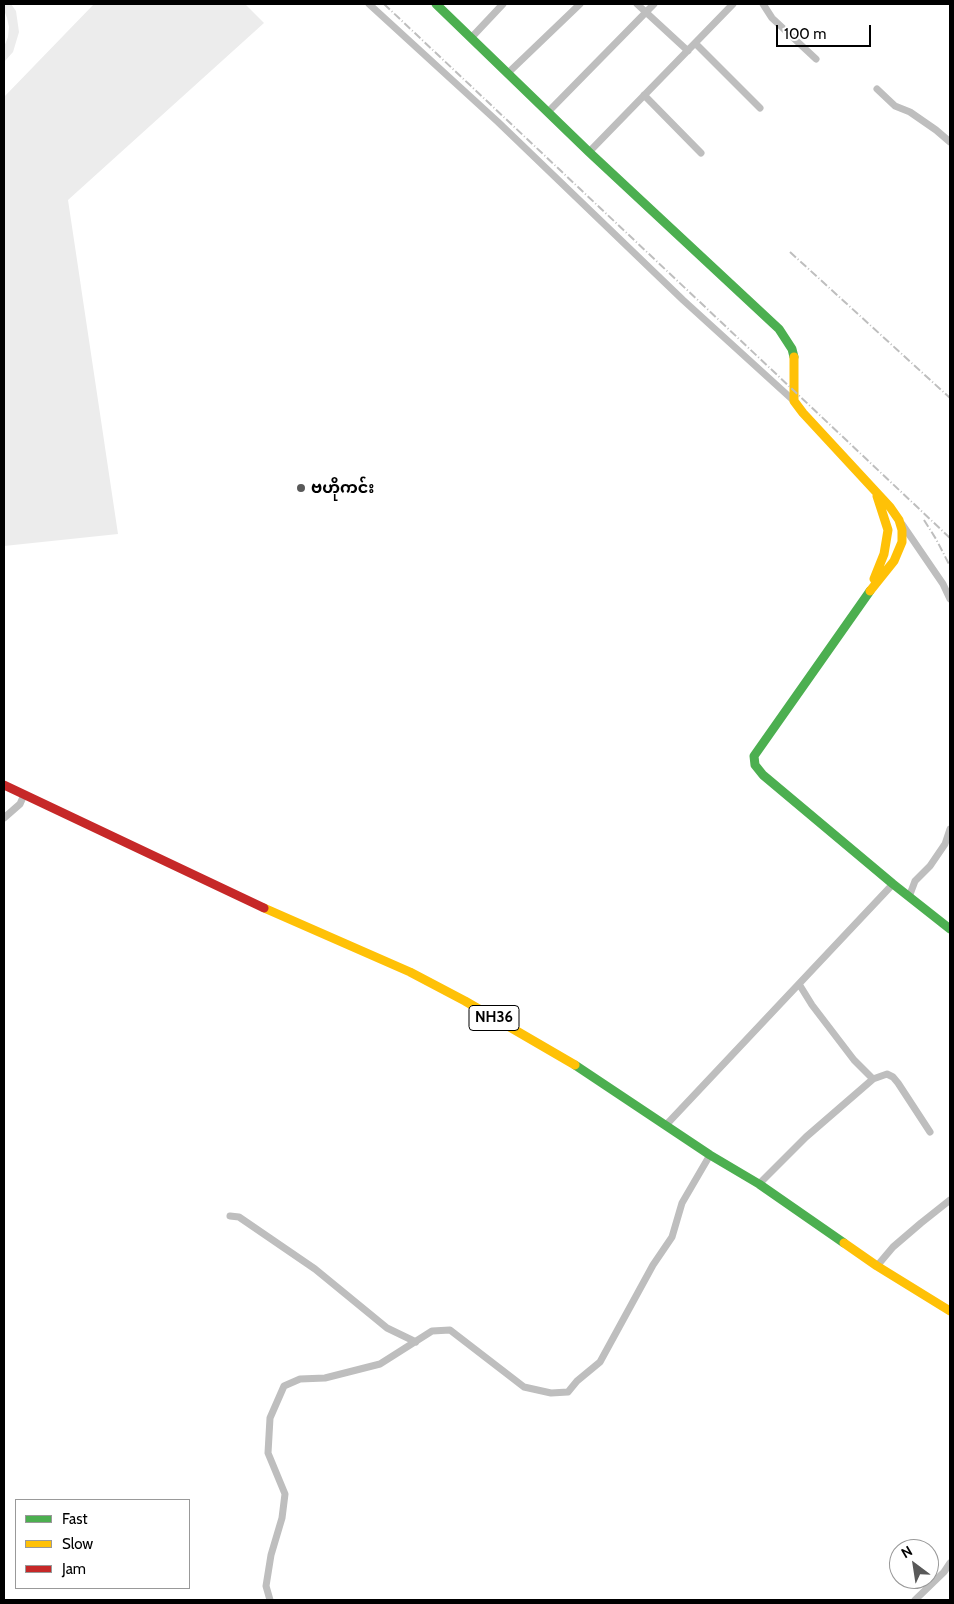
<!DOCTYPE html>
<html>
<head>
<meta charset="utf-8">
<style>
  body { margin:0 }
  #map { position:relative; width:954px; height:1604px; overflow:hidden; background:#fff; font-family:Cabin,sans-serif }
  canvas { display:block }
  .frame { position:absolute; inset:0; border:5px solid #000; pointer-events:none }
  .legend { position:absolute; left:15px; top:1499px; width:175px; height:90px; box-sizing:border-box; background:#fff; border:1px solid #999; margin:0; padding:6px 9px; list-style:none; font-size:15px; color:#000 }
  .legend li { display:flex; align-items:center; gap:10px; height:25px }
  .legend b { width:25px; border:1px solid #999 }
  .north { position:absolute; left:889px; top:1539px; width:50px; height:50px; box-sizing:border-box; background:#fff; border:1px solid #999; border-radius:50%; rotate:329deg; font-size:14px; font-weight:700; line-height:20px; text-align:center; color:#000 }
  .north::after { content:''; display:block; margin:auto; width:18px; height:22px; background:#595959; clip-path:polygon(50% 0,100% 100%,50% 72%,0 100%) }
  .scale { position:absolute; left:776px; top:25px; width:95px; height:22px; box-sizing:border-box; border:2px solid #000; border-top:0; padding-left:6px; font-size:15px; line-height:18px; white-space:nowrap; color:#000; -webkit-text-stroke:4px #fff; paint-order:stroke }
</style>
</head>
<body>
<div id="map">
<canvas width="954" height="1604"></canvas>
<div class="frame"></div>
<ul class="legend">
<li><b style="height:6px;background:#4caf50"></b>Fast</li>
<li><b style="height:6px;background:#ffc107"></b>Slow</li>
<li><b style="height:6px;background:#c62828"></b>Jam</li>
</ul>
<div class="north">N</div>
<div class="scale">100 m</div>
</div>
<script>
const ctx = document.querySelector('canvas').getContext('2d');
ctx.lineJoin = 'round';
function fill(path, color) {
  ctx.fillStyle = color;
  ctx.fill(path, 'evenodd');
}
function poly(rows) {
  const path = new Path2D();
  for (const r of rows) {
    path.moveTo(r[0], r[1]);
    for (let i = 2; i < r.length; i += 2) path.lineTo(r[i], r[i + 1]);
  }
  return path;
}
function trace(path, color, width, dash) {
  ctx.strokeStyle = color;
  ctx.lineWidth = width;
  ctx.lineCap = dash ? 'butt' : 'round';
  ctx.setLineDash(dash || []);
  ctx.stroke(path);
}
function label(font, color, halo, rows, align = 'center') {
  ctx.font = font + ' Cabin,"Noto Sans Myanmar",sans-serif';
  ctx.lineWidth = 4.5;
  ctx.setLineDash([]);
  ctx.textBaseline = 'middle';
  ctx.strokeStyle = halo;
  ctx.fillStyle = color;
  for (const [text, x, y, turn = 0] of rows) {
    ctx.save();
    ctx.translate(x, y);
    ctx.rotate((+turn || 0) * Math.PI / 180);
    ctx.textAlign = isNaN(turn) ? turn : align;
    if (halo) ctx.strokeText(text, 0, 0);
    ctx.fillText(text, 0, 0);
    ctx.restore();
  }
}
const green = poly([
  [4,4,11,4,16,11,19,32,13,52,4,62,4,47,8,37,9,27,7,18,4,10],
  [94,4,245,4,264,23,68,200,118,534,4,546,4,97]
]);
const street = poly([
  [369,4,498,122,683,300,794,401],
  [637,4,688,51],
  [763,4,772,18,816,59],
  [471,38,503,4],
  [695,43,760,108],
  [508,73,580,4],
  [877,89,895,106,910,112,936,130,950,142],
  [644,95,701,153],
  [548,112,654,4],
  [589,152,733,4],
  [902,524,943,584,950,599],
  [4,818,20,804,24,795],
  [909,897,915,881,930,866,945,844,950,829],
  [799,984,812,1005,854,1060,873,1079],
  [666,1125,893,884],
  [759,1184,806,1137,873,1079,887,1074,893,1077,898,1083,930,1132],
  [230,1216,239,1217,315,1269,387,1328,416,1342],
  [877,1266,893,1247,921,1223,950,1200],
  [270,1600,266,1586,271,1555,282,1518,285,1494,268,1453,270,1418,284,1386,300,1379,325,1378,380,1364,432,1331,450,1330,524,1387,551,1393,568,1392,577,1381,600,1362,653,1265,672,1237,682,1203,710,1155],
  [915,1600,944,1572,950,1563]
]);
const fast = poly([
  [436,4,589,152,779,329,792,349,794,357],
  [870,591,754,756,755,765,763,775,893,884,950,929],
  [575,1065,710,1155,759,1184,844,1243]
]);
const slow = poly([
  [794,357,794,401,803,413,890,507,899,520,902,530,902,542,894,561,870,591],
  [874,579,884,554,888,530,877,496],
  [264,908,410,972,465,1001,575,1065],
  [844,1243,877,1266,950,1311]
]);
const jam = poly([
  [4,785,264,908]
]);
const rail = poly([
  [384,4,950,538],
  [790,252,950,398],
  [924,520,936,539,950,566]
]);
const markers = [
  [301,488,5,"#595959"]
];
const shields = [
  [494,1018,50]
];
const shieldNames = [
  ["NH36",494,1018]
];
const poiNames = [
  ["ဗဟိုကင်း",311,488]
];
fill(green, '#ececec');
trace(street, '#bebebe', 7);
trace(fast, '#4caf50', 9);
trace(slow, '#ffc107', 9);
trace(jam, '#c62828', 9);
trace(rail, '#bebebe', 2, [8, 2.5, 1, 2.5]);
for (const [x, y, r, color] of markers) {
  const dot = new Path2D();
  dot.arc(x, y, r, 0, 2 * Math.PI);
  ctx.fillStyle = color;
  ctx.fill(dot);
  trace(dot, '#fff', 2);
}
for (const [x, y, w] of shields) {
  const box = new Path2D();
  box.roundRect(x - w / 2, y - 12.5, w, 25, 4);
  ctx.fillStyle = '#fff';
  ctx.fill(box);
  trace(box, '#000', 1);
}
label('bold 15px', '#000', null, shieldNames);
label('bold 16px', '#000', '#fff', poiNames, 'left');
</script>
</body>
</html>
